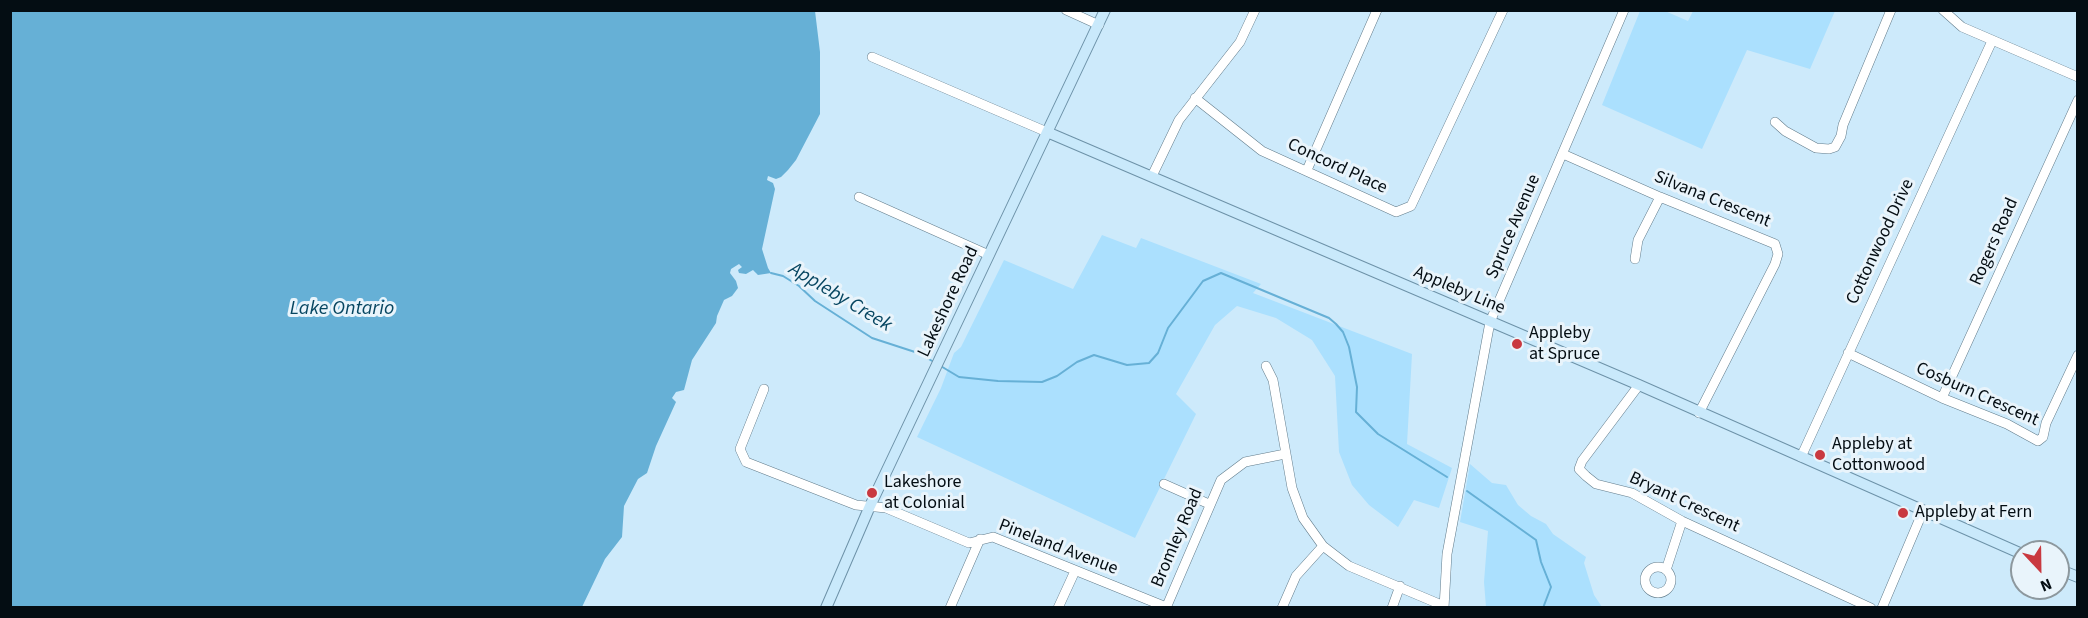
<!DOCTYPE html>
<html>
<head>
<meta charset="utf-8">
<style>
  body { margin:0 }
  #map { position:relative; width:2088px; height:618px; overflow:hidden; background:#cdeafb; font-family:"Source Sans 3",sans-serif }
  canvas { display:block }
  .frame { position:absolute; inset:0; border:12px solid #040d13; pointer-events:none }
  .north { position:absolute; left:2010px; top:540px; width:60px; height:60px; box-sizing:border-box; background:#e9f4fb; border:2px solid #8d989e; border-radius:50%; rotate:158deg; font-size:16px; font-weight:700; line-height:24px; text-align:center; color:#040d13 }
  .north::after { content:''; display:block; margin:auto; width:21px; height:27px; background:#c93940; clip-path:polygon(50% 0,100% 100%,50% 72%,0 100%) }
</style>
</head>
<body>
<div id="map">
<canvas width="2088" height="618"></canvas>
<div class="frame"></div>
<div class="north">N</div>
</div>
<script>
const ctx = document.querySelector('canvas').getContext('2d');
ctx.lineJoin = 'round';
function fill(path, color) {
  ctx.fillStyle = color;
  ctx.fill(path, 'evenodd');
}
function poly(rows) {
  const path = new Path2D();
  for (const r of rows) {
    if (r.length === 3) {
      path.moveTo(r[0] + r[2], r[1]);
      path.arc(r[0], r[1], r[2], 0, 2 * Math.PI);
      continue;
    }
    path.moveTo(r[0], r[1]);
    for (let i = 2; i < r.length; i += 2) path.lineTo(r[i], r[i + 1]);
  }
  return path;
}
function trace(path, color, width, dash) {
  ctx.strokeStyle = color;
  ctx.lineWidth = width;
  ctx.lineCap = dash ? 'butt' : 'round';
  ctx.setLineDash(dash || []);
  ctx.stroke(path);
}
function label(font, color, halo, rows, align = 'center') {
  ctx.font = font + ' "Source Sans 3",sans-serif';
  ctx.lineWidth = 6;
  ctx.setLineDash([]);
  ctx.textBaseline = 'middle';
  ctx.strokeStyle = halo;
  ctx.fillStyle = color;
  for (const [text, x, y, turn = 0] of rows) {
    ctx.save();
    ctx.translate(x, y);
    ctx.rotate((+turn || 0) * Math.PI / 180);
    ctx.textAlign = isNaN(turn) ? turn : align;
    if (halo) ctx.strokeText(text, 0, 0);
    ctx.fillText(text, 0, 0);
    ctx.restore();
  }
}
const green = poly([
  [1640,11,1665,11,1688,21,1693,11,1835,11,1810,69,1747,50,1702,149,1602,105],
  [1102,235,1136,248,1141,238,1261,284,1253,293,1412,354,1407,444,1452,468,1439,508,1414,500,1398,527,1369,505,1352,485,1339,452,1335,376,1312,340,1276,318,1237,306,1215,325,1176,394,1196,414,1135,538,917,437,941,388,954,353,961,347,1004,260,1073,289],
  [1470,464,1492,483,1506,485,1518,505,1531,516,1546,524,1553,534,1586,557,1584,563,1594,595,1602,607,1486,607,1484,582,1488,531,1460,522]
]);
const water = poly([
  [10,11,815,11,820,52,820,114,796,160,788,170,781,177,776,179,768,176,767,180,773,183,775,189,762,249,768,268,771,273,758,275,753,270,746,274,739,273,738,270,742,267,739,264,731,269,730,273,736,281,738,288,732,296,724,300,717,316,716,323,692,360,684,390,676,392,672,398,676,402,656,446,647,473,638,479,624,506,622,537,605,559,582,607,11,607]
]);
const stream = poly([
  [771,273,783,276,799,286,815,301,872,338,918,353,934,362],
  [939,365,959,377,998,381,1042,382,1057,376,1077,362,1094,355,1127,365,1149,363,1158,353,1168,328,1203,281,1221,273,1329,318,1336,324,1343,332,1349,347,1357,387,1356,412,1378,434,1447,477],
  [1467,491,1536,540,1541,562,1551,587,1543,608]
]);
const minor = poly([
  [1066,10,1099,25],
  [1943,10,1962,27,2078,77],
  [872,57,1047,132],
  [1195,98,1262,151,1396,212,1411,206,1503,10],
  [1775,122,1785,131,1816,148,1829,149,1835,147,1841,136,1843,125,1891,10],
  [1563,154,1660,197,1775,244,1778,254,1775,264,1699,413],
  [1307,170,1377,10],
  [1152,176,1179,120,1240,42,1255,10],
  [859,197,989,255],
  [1635,259,1638,240,1660,197],
  [1848,353,1942,398,2007,424,2038,441,2043,437,2046,423,2078,355],
  [1266,366,1273,380,1292,488,1303,518,1323,546,1349,566,1444,606],
  [1639,385,1582,461,1579,469,1586,476,1596,484,1632,493,1682,521,1871,608],
  [764,389,740,449,746,462,856,505,886,508,969,543,993,537,1166,607],
  [1942,398,2078,100],
  [1801,457,1992,41],
  [1164,484,1209,504],
  [1658,580,13],
  [1666,570,1682,521],
  [950,608,980,539],
  [1058,608,1075,571],
  [1166,608,1221,480,1245,462,1285,454],
  [1282,608,1296,576,1323,546],
  [1392,608,1400,586],
  [1444,608,1447,554,1490,322,1624,10],
  [1882,608,1923,511]
]);
const major = poly([
  [1047,132,1639,385,2022,554],
  [2058,569,2078,577],
  [826,608,870,506,1105,10]
]);
const markers = [
  [1517,344,6,"#c93940"],
  [1820,455,6,"#c93940"],
  [872,493,6,"#c93940"],
  [1903,513,6,"#c93940"]
];
const streetNames = [
  ["Concord Place",1337,167,25],
  ["Silvana Crescent",1712,200,22],
  ["Spruce Avenue",1514,227,-67],
  ["Cottonwood Drive",1881,242,-65],
  ["Rogers Road",1995,242,-66],
  ["Appleby Line",1459,291,23],
  ["Lakeshore Road",949,302,-65],
  ["Cosburn Crescent",1977,395,24],
  ["Bryant Crescent",1684,503,25],
  ["Bromley Road",1178,538,-67],
  ["Pineland Avenue",1058,548,21]
];
const poiNames = [
  ["Appleby",1529,334],
  ["at Spruce",1529,355],
  ["Appleby at",1832,445],
  ["Cottonwood",1832,466],
  ["Lakeshore",884,483],
  ["at Colonial",884,504],
  ["Appleby at Fern",1915,513]
];
const waterNames = [
  ["Appleby Creek",840,298,31],
  ["Lake Ontario",342,310]
];
fill(green, '#abe0fe');
fill(water, '#66b0d6');
trace(stream, '#66b0d6', 2);
trace(minor, '#627c8b', 10);
trace(major, '#6d92a8', 12);
trace(minor, '#fff', 9);
trace(major, '#c9e9fb', 10);
for (const [x, y, r, color] of markers) {
  const dot = new Path2D();
  dot.arc(x, y, r, 0, 2 * Math.PI);
  ctx.fillStyle = color;
  ctx.fill(dot);
  trace(dot, '#e9f4fb', 2);
}
label('18px', '#040d13', '#e9f4fb', streetNames);
label('18px', '#040d13', '#e9f4fb', poiNames, 'left');
label('italic 20px', '#074661', '#e9f4fb', waterNames);
</script>
</body>
</html>
